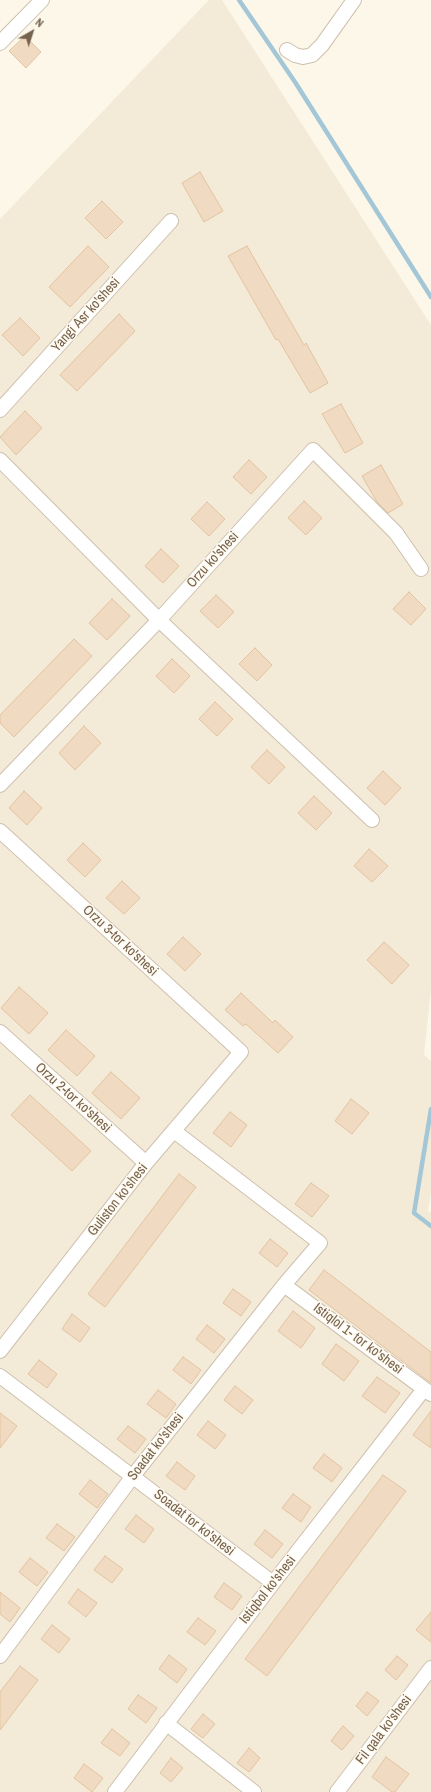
<!DOCTYPE html>
<html>
<head>
<meta charset="utf-8">
<style>
  body { margin:0 }
  #map { position:relative; width:431px; height:1792px; overflow:hidden; background:#fcf7e8; font-family:"Archivo Narrow",sans-serif }
  canvas { display:block }
  .north { position:absolute; left:12px; top:12px; width:40px; height:40px; -webkit-text-stroke:3px #fefaef; paint-order:stroke; rotate:39deg; font-size:11px; font-weight:700; line-height:16px; text-align:center; color:#75614d }
  .north::after { content:''; display:block; margin:auto; width:14px; height:18px; background:#75614d; clip-path:polygon(50% 0,100% 100%,50% 72%,0 100%) }
</style>
</head>
<body>
<div id="map">
<canvas width="431" height="1792"></canvas>
<div class="north">N</div>
</div>
<script>
const ctx = document.querySelector('canvas').getContext('2d');
ctx.lineJoin = 'round';
function fill(path, color) {
  ctx.fillStyle = color;
  ctx.fill(path, 'evenodd');
}
function poly(rows) {
  const path = new Path2D();
  for (const r of rows) {
    path.moveTo(r[0], r[1]);
    for (let i = 2; i < r.length; i += 2) path.lineTo(r[i], r[i + 1]);
  }
  return path;
}
function trace(path, color, width, dash) {
  ctx.strokeStyle = color;
  ctx.lineWidth = width;
  ctx.lineCap = dash ? 'butt' : 'round';
  ctx.setLineDash(dash || []);
  ctx.stroke(path);
}
function label(font, color, halo, rows, align = 'center') {
  ctx.font = font + ' "Archivo Narrow",sans-serif';
  ctx.lineWidth = 3;
  ctx.setLineDash([]);
  ctx.textBaseline = 'middle';
  ctx.strokeStyle = halo;
  ctx.fillStyle = color;
  for (const [text, x, y, turn = 0] of rows) {
    ctx.save();
    ctx.translate(x, y);
    ctx.rotate((+turn || 0) * Math.PI / 180);
    ctx.textAlign = isNaN(turn) ? turn : align;
    if (halo) ctx.strokeText(text, 0, 0);
    ctx.fillText(text, 0, 0);
    ctx.restore();
  }
}
const residential = poly([
  [209,0,222,0,431,325,431,989,424,1055,431,1061,431,1192,428,1211,431,1213,431,1792,0,1792,0,219]
]);
const stream = poly([
  [239,0,295,82,431,297],
  [431,1109,414,1213,431,1226]
]);
const building = poly([
  [25,36,41,52,26,68,9,51,25,36],
  [200,172,223,211,204,222,182,183,200,172],
  [102,201,123,222,106,239,85,218,102,201],
  [88,246,109,267,70,307,49,287,88,246],
  [247,246,304,345,306,343,328,383,310,393,278,339,276,340,228,256,247,246],
  [119,314,135,331,77,391,60,375,119,314],
  [20,318,40,338,23,356,2,335,20,318],
  [341,404,363,443,345,453,322,414,341,404],
  [25,411,42,428,16,455,0,437,25,411],
  [249,460,267,477,251,494,233,477,249,460],
  [381,465,403,504,388,513,377,502,362,476,381,465],
  [304,501,322,518,306,535,288,518,304,501],
  [207,502,225,519,209,536,191,519,207,502],
  [161,549,179,566,163,583,145,566,161,549],
  [409,592,426,609,411,625,393,609,409,592],
  [216,595,234,612,218,628,200,611,216,595],
  [112,599,130,616,107,640,89,623,112,599],
  [74,639,92,656,14,737,0,723,0,715,74,639],
  [255,648,272,665,257,681,239,664,255,648],
  [172,659,190,676,174,693,156,676,172,659],
  [215,702,233,719,217,736,199,719,215,702],
  [84,726,101,743,75,770,59,753,84,726],
  [267,750,285,767,269,784,251,767,267,750],
  [383,771,401,788,385,805,367,788,383,771],
  [24,791,42,808,27,825,9,808,24,791],
  [314,796,332,813,316,830,298,813,314,796],
  [83,843,101,860,85,877,67,860,83,843],
  [369,849,388,866,372,882,354,866,369,849],
  [122,881,140,898,124,914,106,898,122,881],
  [183,937,201,954,185,971,167,954,183,937],
  [384,942,409,965,392,984,367,960,384,942],
  [19,987,48,1013,29,1034,1,1008,19,987],
  [241,993,273,1023,275,1020,293,1037,278,1053,246,1024,243,1026,225,1010,241,993],
  [66,1030,95,1056,77,1076,48,1050,66,1030],
  [111,1072,140,1098,121,1119,92,1093,111,1072],
  [30,1095,91,1151,72,1171,11,1115,30,1095],
  [351,1099,369,1113,352,1134,335,1121,351,1099],
  [230,1112,247,1125,231,1147,213,1133,230,1112],
  [179,1174,196,1187,105,1307,88,1294,179,1174],
  [311,1183,329,1196,312,1217,295,1204,311,1183],
  [270,1239,288,1253,277,1267,259,1253,270,1239],
  [324,1270,431,1352,431,1383,309,1290,324,1270],
  [233,1289,251,1302,241,1316,223,1303,233,1289],
  [293,1311,315,1328,301,1348,278,1331,293,1311],
  [72,1314,90,1328,80,1342,62,1329,72,1314],
  [207,1325,225,1339,214,1353,196,1339,207,1325],
  [336,1344,359,1361,344,1381,322,1364,336,1344],
  [183,1357,201,1370,191,1384,173,1370,183,1357],
  [39,1360,57,1374,47,1388,28,1374,39,1360],
  [377,1377,400,1393,385,1413,362,1396,377,1377],
  [235,1386,253,1400,242,1414,224,1400,235,1386],
  [158,1390,176,1404,166,1418,147,1404,158,1390],
  [431,1411,431,1448,413,1435,431,1411],
  [0,1413,17,1426,0,1448,0,1413],
  [208,1421,226,1435,215,1449,197,1435,208,1421],
  [128,1426,146,1439,135,1453,117,1439,128,1426],
  [324,1454,342,1468,332,1482,313,1468,324,1454],
  [177,1462,195,1476,185,1490,166,1476,177,1462],
  [383,1475,406,1491,267,1676,245,1659,383,1475],
  [90,1480,108,1494,97,1508,79,1494,90,1480],
  [293,1494,311,1507,301,1522,282,1508,293,1494],
  [136,1515,154,1529,144,1543,125,1529,136,1515],
  [57,1524,75,1537,64,1551,46,1538,57,1524],
  [265,1530,283,1544,272,1558,254,1544,265,1530],
  [105,1556,123,1569,112,1583,94,1570,105,1556],
  [30,1558,48,1572,37,1586,19,1572,30,1558],
  [224,1583,242,1596,232,1610,214,1597,224,1583],
  [78,1589,97,1603,86,1617,68,1603,78,1589],
  [0,1592,20,1608,10,1622,0,1614,0,1592],
  [431,1612,431,1642,416,1630,431,1612],
  [198,1618,216,1631,205,1645,187,1632,198,1618],
  [52,1625,70,1639,59,1653,41,1639,52,1625],
  [169,1655,187,1669,177,1683,159,1669,169,1655],
  [397,1656,408,1665,396,1680,385,1670,397,1656],
  [20,1666,38,1680,0,1730,0,1692,20,1666],
  [367,1692,379,1701,367,1716,356,1706,367,1692],
  [138,1695,157,1708,146,1723,128,1709,138,1695],
  [203,1714,215,1724,203,1738,191,1729,203,1714],
  [343,1726,354,1736,342,1750,331,1741,343,1726],
  [112,1729,130,1743,120,1756,101,1743,112,1729],
  [249,1748,260,1758,249,1772,237,1763,249,1748],
  [386,1757,409,1774,395,1792,392,1792,372,1777,386,1757],
  [171,1758,183,1768,171,1782,160,1773,171,1758],
  [84,1764,103,1778,92,1792,74,1778,84,1764]
]);
const street = poly([
  [0,43,42,0],
  [287,50,295,55,303,57,312,55,322,45,354,0],
  [0,410,171,221],
  [0,460,159,620,372,820],
  [0,785,159,620,313,450,396,533,421,569],
  [0,831,241,1052,146,1163,0,1351],
  [0,1032,146,1163],
  [284,1285,431,1394],
  [0,1376,273,1583],
  [0,1656,133,1476,284,1285,320,1243,174,1131],
  [166,1723,254,1792],
  [115,1792,273,1583,424,1389],
  [337,1792,431,1668]
]);
const streetNames = [
  ["Yangi Asr ko'shesi",86,315,-48],
  ["Orzu ko'shesi",213,560,-48],
  ["Orzu 3-tor ko'shesi",120,941,43],
  ["Orzu 2-tor ko'shesi",73,1098,42],
  ["Guliston ko'shesi",118,1200,-52],
  ["Istiqlol 1- tor ko'shesi",358,1339,37],
  ["Soadat ko'shesi",156,1447,-52],
  ["Soadat tor ko'shesi",194,1523,38],
  ["Istiqbol ko'shesi",268,1590,-52],
  ["Fil qala ko'shesi",384,1730,-53]
];
fill(residential, '#f3ead7');
trace(stream, '#a3c7d7', 4.5);
fill(building, '#f0dac1');
trace(building, '#e3c4a1', 1);
trace(street, '#cec0ae', 16);
trace(street, '#fff', 14);
label('14px', '#75614d', '#fefaef', streetNames);
</script>
</body>
</html>
